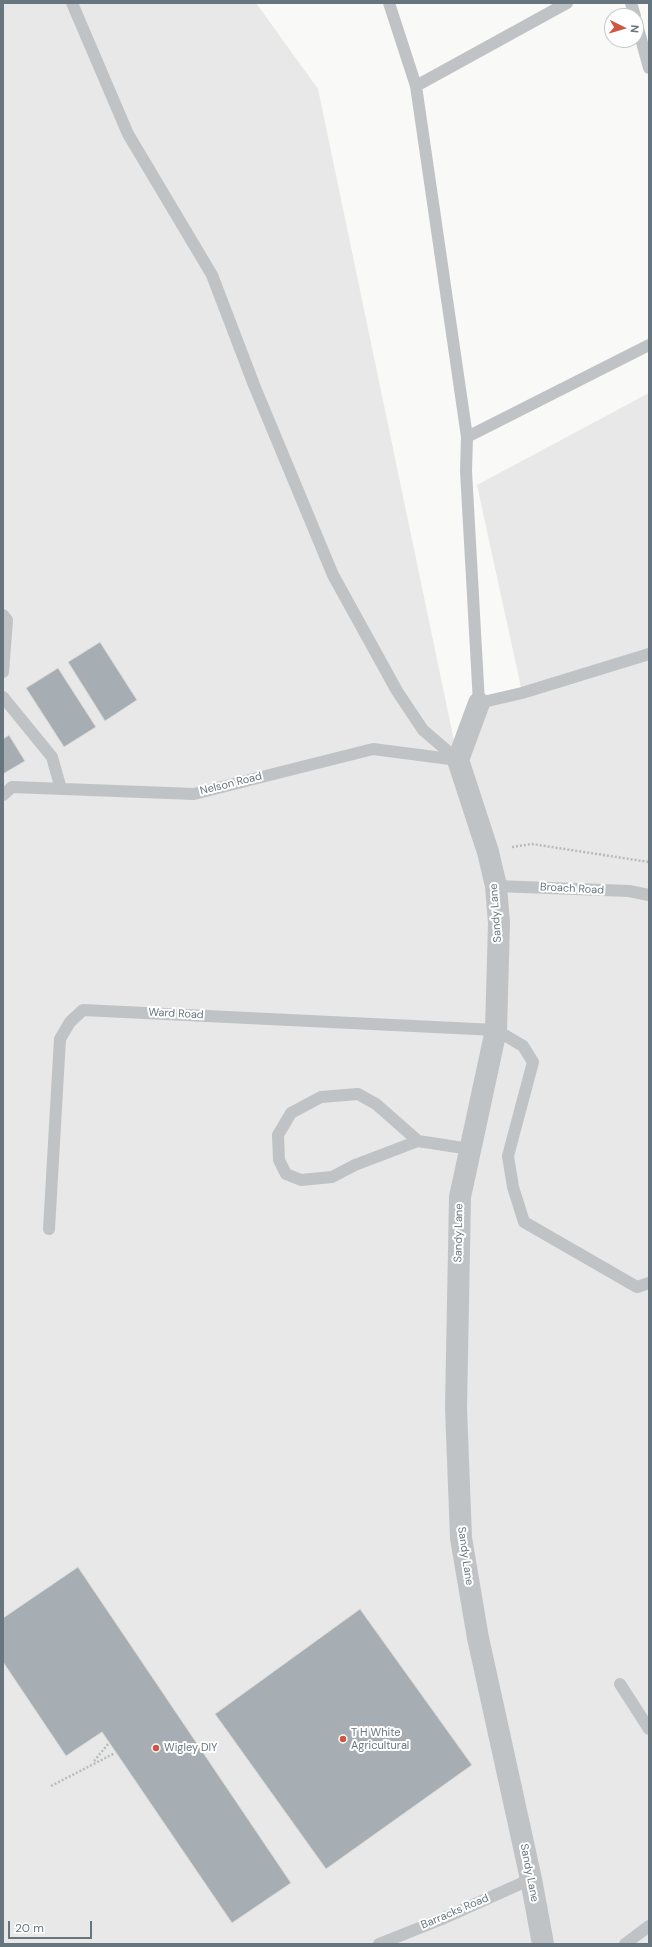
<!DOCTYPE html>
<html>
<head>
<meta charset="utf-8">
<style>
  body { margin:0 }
  #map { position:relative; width:652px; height:1947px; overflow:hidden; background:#f9f9f7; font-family:"DM Sans",sans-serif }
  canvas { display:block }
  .frame { position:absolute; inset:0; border:4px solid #67767e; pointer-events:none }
  .north { position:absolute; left:604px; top:8px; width:40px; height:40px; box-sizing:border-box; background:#fff; border:1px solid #c2c8cb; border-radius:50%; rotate:95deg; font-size:11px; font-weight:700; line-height:16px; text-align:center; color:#67767e }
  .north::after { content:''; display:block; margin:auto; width:14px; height:18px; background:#cf5741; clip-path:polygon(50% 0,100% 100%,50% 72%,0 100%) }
  .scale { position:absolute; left:8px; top:1921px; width:84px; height:18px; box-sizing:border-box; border:2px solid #67767e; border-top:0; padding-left:5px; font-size:12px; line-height:14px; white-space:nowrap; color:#67767e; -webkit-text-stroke:3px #fff; paint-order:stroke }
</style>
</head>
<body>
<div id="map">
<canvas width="652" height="1947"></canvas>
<div class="frame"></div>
<div class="north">N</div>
<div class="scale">20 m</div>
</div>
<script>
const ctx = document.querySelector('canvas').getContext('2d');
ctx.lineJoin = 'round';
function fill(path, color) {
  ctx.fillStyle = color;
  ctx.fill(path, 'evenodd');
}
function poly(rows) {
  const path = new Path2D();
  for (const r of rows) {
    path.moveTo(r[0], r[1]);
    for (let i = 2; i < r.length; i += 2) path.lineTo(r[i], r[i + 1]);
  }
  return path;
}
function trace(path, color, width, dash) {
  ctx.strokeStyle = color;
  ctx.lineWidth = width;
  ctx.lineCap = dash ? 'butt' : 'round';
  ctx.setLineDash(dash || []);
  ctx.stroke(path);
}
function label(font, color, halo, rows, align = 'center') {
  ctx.font = font + ' "DM Sans",sans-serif';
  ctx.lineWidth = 4;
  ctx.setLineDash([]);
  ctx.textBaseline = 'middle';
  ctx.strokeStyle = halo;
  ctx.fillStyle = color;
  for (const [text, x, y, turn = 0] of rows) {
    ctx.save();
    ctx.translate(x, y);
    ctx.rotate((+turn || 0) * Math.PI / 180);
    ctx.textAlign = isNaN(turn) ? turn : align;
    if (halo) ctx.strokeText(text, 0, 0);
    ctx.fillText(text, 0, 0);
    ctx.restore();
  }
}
const built = poly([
  [3,3,256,3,318,89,458,760,479,703,522,692,477,485,649,393,649,1944,3,1944]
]);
const building = poly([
  [100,642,137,700,105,721,68,662,100,642],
  [58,668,96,727,64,747,26,688,58,668],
  [9,735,25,761,3,774,3,739,9,735],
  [78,1567,291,1883,232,1923,102,1732,66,1756,3,1662,3,1618,78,1567],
  [360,1609,472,1765,326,1869,215,1714,360,1609]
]);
const path = poly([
  [512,847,532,844,649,862],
  [94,1761,109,1743],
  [51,1786,115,1753]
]);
const service = poly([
  [72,3,128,134,212,275,254,385,333,575,397,691,423,730,458,760],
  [389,3,416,86],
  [567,3,416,86,467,437,466,471,479,703,522,693,649,654],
  [631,3,635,16],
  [636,21,649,68],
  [467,437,649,345],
  [3,615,7,620,3,672],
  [3,697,52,757,61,789],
  [3,795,12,787,194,794,373,749,458,760],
  [496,886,629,891,649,895],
  [418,1141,355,1165,332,1177,301,1180,286,1174,279,1160,278,1135,291,1113,321,1097,358,1094,376,1104,418,1141,470,1149],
  [49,1229,60,1039,70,1022,83,1010,496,1030,523,1046,533,1062,508,1156,513,1187,524,1222,637,1287,649,1283],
  [620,1684,649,1729],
  [379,1944,442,1919,531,1879],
  [625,1944,649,1926]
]);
const minor = poly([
  [479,703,458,760,488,852,496,886,499,923,496,1030,460,1197,456,1408,461,1538,478,1638,531,1879,543,1944]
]);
const markers = [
  [343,1739,4,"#cf5741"],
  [156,1748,4,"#cf5741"]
];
const streetNames = [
  ["Nelson Road",231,784,-14],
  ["Broach Road",572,889,3],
  ["Sandy Lane",496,913,-94],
  ["Ward Road",176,1014,3],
  ["Sandy Lane",459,1233,-89],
  ["Sandy Lane",465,1556,82],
  ["Sandy Lane",529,1873,79],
  ["Barracks Road",455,1912,-23]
];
const poiNames = [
  ["T H White",351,1733],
  ["Agricultural",351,1746],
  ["Wigley DIY",164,1748]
];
fill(built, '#e7e8e7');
fill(building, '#a7aeb3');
trace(building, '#dbdbd9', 1);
trace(path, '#b7bbbd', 2.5, [2, 2]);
trace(service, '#bfc3c6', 12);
trace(minor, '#bfc3c6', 22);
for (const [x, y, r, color] of markers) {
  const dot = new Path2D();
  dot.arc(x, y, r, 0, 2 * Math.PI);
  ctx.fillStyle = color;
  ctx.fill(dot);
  trace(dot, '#fff', 1.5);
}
label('11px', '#67767e', '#fff', streetNames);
label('11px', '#67767e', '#fff', poiNames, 'left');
</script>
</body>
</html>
